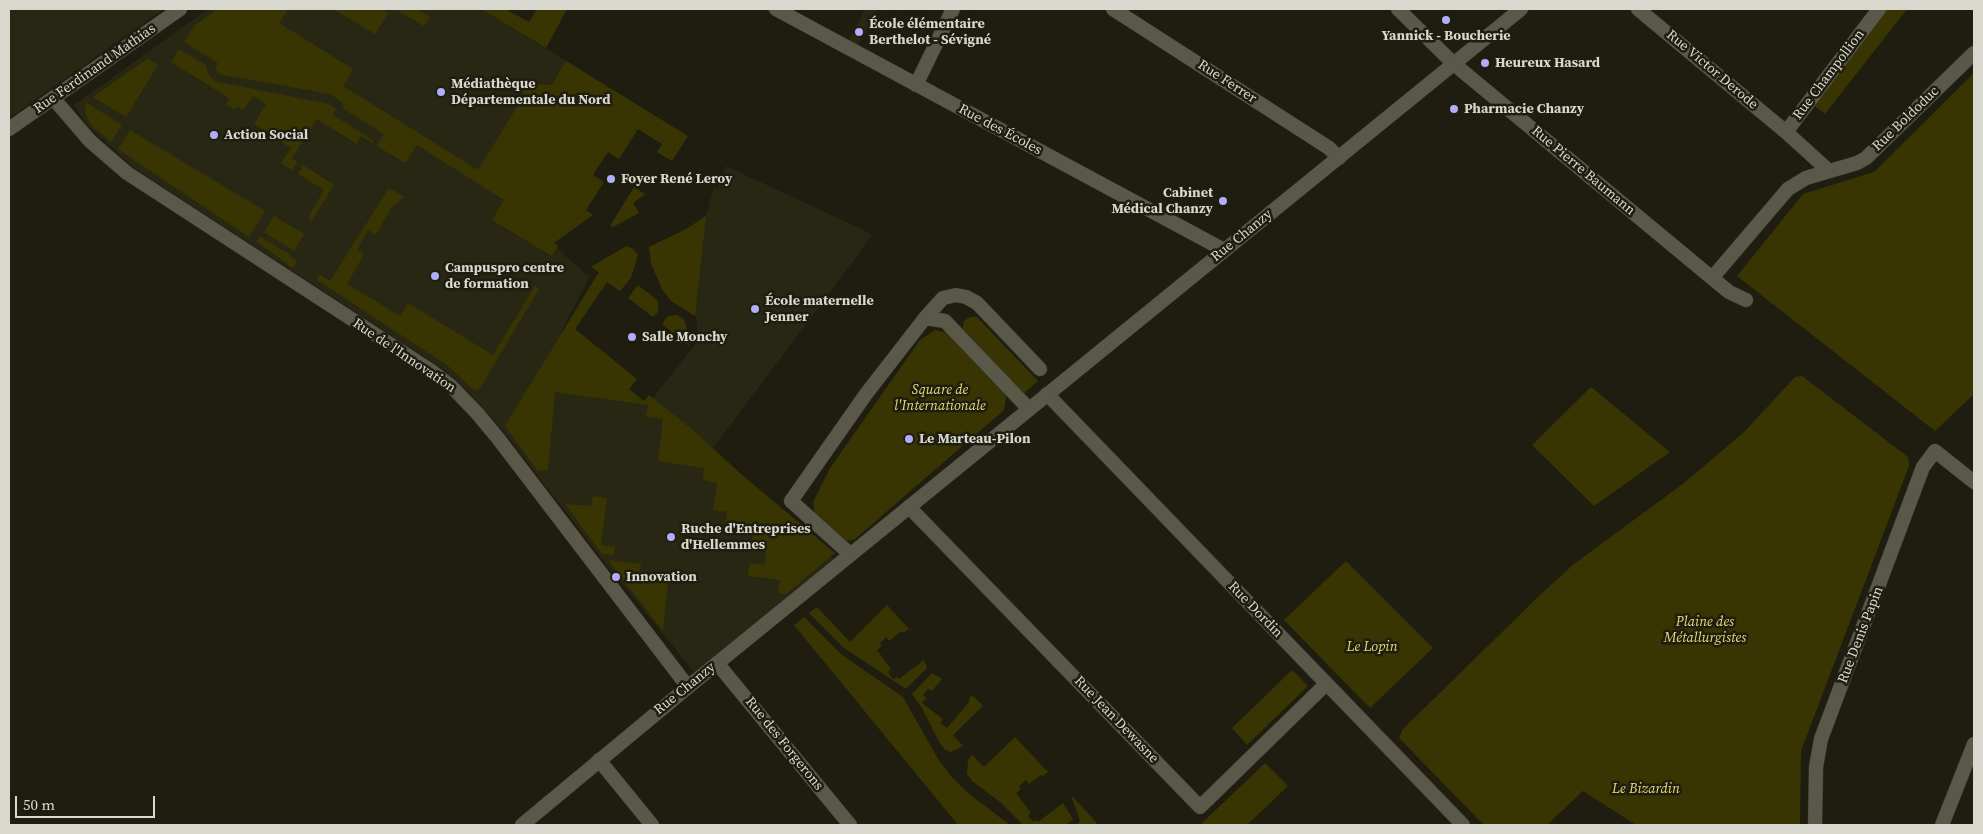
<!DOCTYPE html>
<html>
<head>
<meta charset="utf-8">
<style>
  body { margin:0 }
  #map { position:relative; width:1983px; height:834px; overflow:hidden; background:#1e1d10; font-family:"Source Serif 4",serif }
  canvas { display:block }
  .frame { position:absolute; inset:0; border:10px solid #d8d8cf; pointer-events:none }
  .scale { position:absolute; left:15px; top:796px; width:140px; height:22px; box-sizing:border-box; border:2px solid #d8d8cf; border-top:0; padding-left:6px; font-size:15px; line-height:18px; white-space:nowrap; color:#d8d8cf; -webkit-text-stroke:4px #1e1d10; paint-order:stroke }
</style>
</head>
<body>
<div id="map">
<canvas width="1983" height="834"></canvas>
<div class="frame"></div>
<div class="scale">50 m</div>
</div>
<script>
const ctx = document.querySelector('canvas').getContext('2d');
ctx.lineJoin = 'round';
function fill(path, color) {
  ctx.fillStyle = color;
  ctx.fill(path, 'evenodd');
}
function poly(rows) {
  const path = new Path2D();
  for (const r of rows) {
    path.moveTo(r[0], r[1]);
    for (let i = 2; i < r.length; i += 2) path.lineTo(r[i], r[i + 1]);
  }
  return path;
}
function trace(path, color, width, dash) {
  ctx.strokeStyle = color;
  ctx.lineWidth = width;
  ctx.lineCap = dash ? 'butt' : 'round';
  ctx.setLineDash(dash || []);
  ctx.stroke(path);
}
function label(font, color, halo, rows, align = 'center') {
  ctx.font = font + ' "Source Serif 4",serif';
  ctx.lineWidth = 5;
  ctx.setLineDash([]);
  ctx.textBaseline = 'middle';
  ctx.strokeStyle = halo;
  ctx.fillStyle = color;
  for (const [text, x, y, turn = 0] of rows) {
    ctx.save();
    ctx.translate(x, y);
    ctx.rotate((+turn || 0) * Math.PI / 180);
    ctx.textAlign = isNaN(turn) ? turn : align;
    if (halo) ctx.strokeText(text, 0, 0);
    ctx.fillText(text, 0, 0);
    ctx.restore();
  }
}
const built = poly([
  [9,9,164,9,9,118],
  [208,9,481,9,585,72,504,200,589,277,561,333,648,405,647,417,663,419,834,559,694,672,602,559,505,433,469,392,442,368,134,168,86,124,74,105],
  [865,9,877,9,858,45,849,40],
  [726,166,872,234,857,256,713,448,653,398,699,339,694,303,699,242,714,187,718,188]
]);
const green = poly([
  [218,9,288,9,279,23,353,69,343,86,478,170,525,94,519,90,526,86,534,84,552,85,566,61,688,136,672,161,657,152,662,144,638,129,619,159,608,152,593,175,604,182,586,210,593,215,554,243,558,246,552,256,492,220,504,200,417,145,405,163,377,146,384,134,344,109,342,102,330,94,218,74,215,68,218,63,184,42,195,25],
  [333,9,381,9,388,13,375,34],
  [395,9,417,9,430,17,424,26],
  [481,9,505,9,529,22,537,9,567,9,546,48],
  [1886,9,1907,9,1825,114,1812,104],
  [179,49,207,66,207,72,214,81,329,104,336,109,333,115,374,141,372,143,361,136,357,144,317,119,292,158,297,162,292,170,281,163,291,148,254,124,266,104,253,96,243,110,238,107,235,110,226,104,229,98,171,62],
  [147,59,158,65,126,117,93,97],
  [1974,73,1974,394,1935,431,1737,276,1803,194,1874,172],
  [87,103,122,125,111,142,92,126,86,115,85,107],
  [130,130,265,211,249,237,118,149],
  [303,165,334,185,312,220,308,218,324,190,298,174],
  [634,187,645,194,633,203,639,213,613,227,610,226],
  [389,188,404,197,391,208,376,235,368,230,357,250,364,254,347,284,400,316,408,303,493,355,535,286,539,289,480,388,476,390,471,388,447,365,317,280,319,274,330,281],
  [274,216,304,234,294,251,264,232],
  [706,216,695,316,671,301,662,289,651,264,649,247,686,229],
  [260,237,291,255,291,257,297,261,293,268,257,242],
  [626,246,633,249,638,255,631,278,620,291,607,282,575,329,637,379,629,389,644,401,649,395,653,398,694,431,741,474,835,553,786,594,778,593,780,580,748,576,750,563,764,565,767,545,752,543,753,529,725,525,727,512,713,510,717,483,703,480,704,468,658,461,663,419,646,417,648,405,555,392,548,470,538,471,505,426,599,272,591,267],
  [638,285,658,301,658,312,653,317,628,298],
  [677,315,684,319,688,332,689,346,662,324,668,316],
  [971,317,977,317,1038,381,1021,396,963,333,963,324,965,320],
  [935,330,948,333,1005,394,1006,398,1004,410,855,539,847,541,836,536,815,515,813,502,830,468,920,340],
  [1802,376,1908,457,1909,466,1801,751,1800,825,1636,825,1583,791,1547,825,1484,825,1399,738,1403,729,1541,594,1574,564,1684,483,1744,432,1795,377],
  [1591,387,1670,452,1594,506,1532,445],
  [593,496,607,498,601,545,615,547,614,555,602,554,565,504,591,506],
  [608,560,641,564,639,577,668,581,663,631],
  [1346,561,1433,648,1370,708,1284,620],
  [887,605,909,629,903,633,902,631,889,641,886,637,880,643,882,646,877,650,891,669,888,672,893,679,897,677,899,679,924,660,927,668,906,689,844,648,809,613,817,607,850,642],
  [804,617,842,655,903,697,938,759,951,776,968,793,1010,825,958,825,794,625],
  [1292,670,1308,686,1247,745,1232,728],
  [932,673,942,679,932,691,928,689,923,695,926,698,922,703,943,719,940,723,947,728,970,701,968,700,972,695,983,706,953,735,963,746,951,752,945,750,939,742,922,708,912,694],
  [1015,737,1048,772,1043,776,1041,775,1029,784,1026,780,1019,786,1021,789,1016,793,1031,813,1028,816,1033,822,1036,820,1038,822,1063,803,1073,819,1066,825,1023,825,1000,802,972,781,967,774,968,760,972,755,984,767],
  [1265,763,1288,786,1247,825,1200,825],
  [1071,795,1097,823,1095,825,1076,825,1080,821]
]);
const minor = poly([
  [776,9,1224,250],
  [1113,9,1329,148,1339,158],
  [1398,9,1454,64,1712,278,1729,292,1746,300],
  [1638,9,1786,132,1829,171],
  [916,85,953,9],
  [53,98,90,141,127,173,430,370,451,386,477,413,497,437,688,687],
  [1786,132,1879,9],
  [1712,278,1788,189,1806,178,1857,163,1866,158,1974,53],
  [925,318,943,298,956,295,966,297,977,303,1040,369],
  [1047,394,1463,825],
  [909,507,1200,807,1326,684],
  [850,554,791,501,866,394,925,318,945,321,1029,409],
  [717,663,850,825],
  [599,760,652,825],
  [1815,825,1816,767,1821,739,1923,467,1935,451,1974,482],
  [1942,825,1974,744]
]);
const tertiary = poly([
  [9,129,180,9],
  [522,825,688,687,1521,9]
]);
const markers = [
  [1446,20,5,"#b1adfa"],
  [859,32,5,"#b1adfa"],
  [1485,63,5,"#b1adfa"],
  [441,92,5,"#b1adfa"],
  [1454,109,5,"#b1adfa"],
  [214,135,5,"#b1adfa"],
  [611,179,5,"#b1adfa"],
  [1223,201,5,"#b1adfa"],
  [435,276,5,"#b1adfa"],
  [755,309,5,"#b1adfa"],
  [632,337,5,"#b1adfa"],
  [909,439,5,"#b1adfa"],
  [671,537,5,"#b1adfa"],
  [616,577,5,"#b1adfa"]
];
const poiNames = [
  ["École élémentaire",869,24],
  ["Berthelot - Sévigné",869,40],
  ["Yannick - Boucherie",1446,36,"center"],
  ["Heureux Hasard",1495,63],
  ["Médiathèque",451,84],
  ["Départementale du Nord",451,100],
  ["Pharmacie Chanzy",1464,109],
  ["Action Social",224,135],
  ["Foyer René Leroy",621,179],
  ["Cabinet",1213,193,"right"],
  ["Médical Chanzy",1213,209,"right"],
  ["Campuspro centre",445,268],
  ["de formation",445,284],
  ["École maternelle",765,301],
  ["Jenner",765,317],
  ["Salle Monchy",642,337],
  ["Le Marteau-Pilon",919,439],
  ["Ruche d'Entreprises",681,529],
  ["d'Hellemmes",681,545],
  ["Innovation",626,577]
];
const streetNames = [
  ["Rue Ferdinand Mathias",95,69,-35],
  ["Rue Victor Derode",1712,70,40],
  ["Rue Champollion",1829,75,-53],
  ["Rue Ferrer",1227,82,33],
  ["Rue Boldoduc",1906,119,-44],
  ["Rue des Écoles",1000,130,28],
  ["Rue Pierre Baumann",1583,171,40],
  ["Rue Chanzy",1242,236,-39],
  ["Rue de l'Innovation",404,356,34],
  ["Rue Dordin",1255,610,46],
  ["Rue Denis Papin",1861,635,-69],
  ["Rue Chanzy",685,689,-39],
  ["Rue Jean Dewasne",1116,720,46],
  ["Rue des Forgerons",784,744,51]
];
const parkNames = [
  ["Square de",940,390],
  ["l'Internationale",940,406],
  ["Plaine des",1705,622],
  ["Métallurgistes",1705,638],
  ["Le Lopin",1372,647],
  ["Le Bizardin",1646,789]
];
fill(built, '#282713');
fill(green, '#393503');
trace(minor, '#36352e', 15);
trace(tertiary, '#36352e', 15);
trace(minor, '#595849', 14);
trace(tertiary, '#595849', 14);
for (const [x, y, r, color] of markers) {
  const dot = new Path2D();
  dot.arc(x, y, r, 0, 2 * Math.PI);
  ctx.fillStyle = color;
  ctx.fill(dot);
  trace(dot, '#1e1d10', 2);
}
label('bold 14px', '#d8d8cf', '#1e1d10', poiNames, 'left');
label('14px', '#d8d8cf', '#1e1d10', streetNames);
label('italic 14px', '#e5dd76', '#1e1d10', parkNames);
</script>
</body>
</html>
